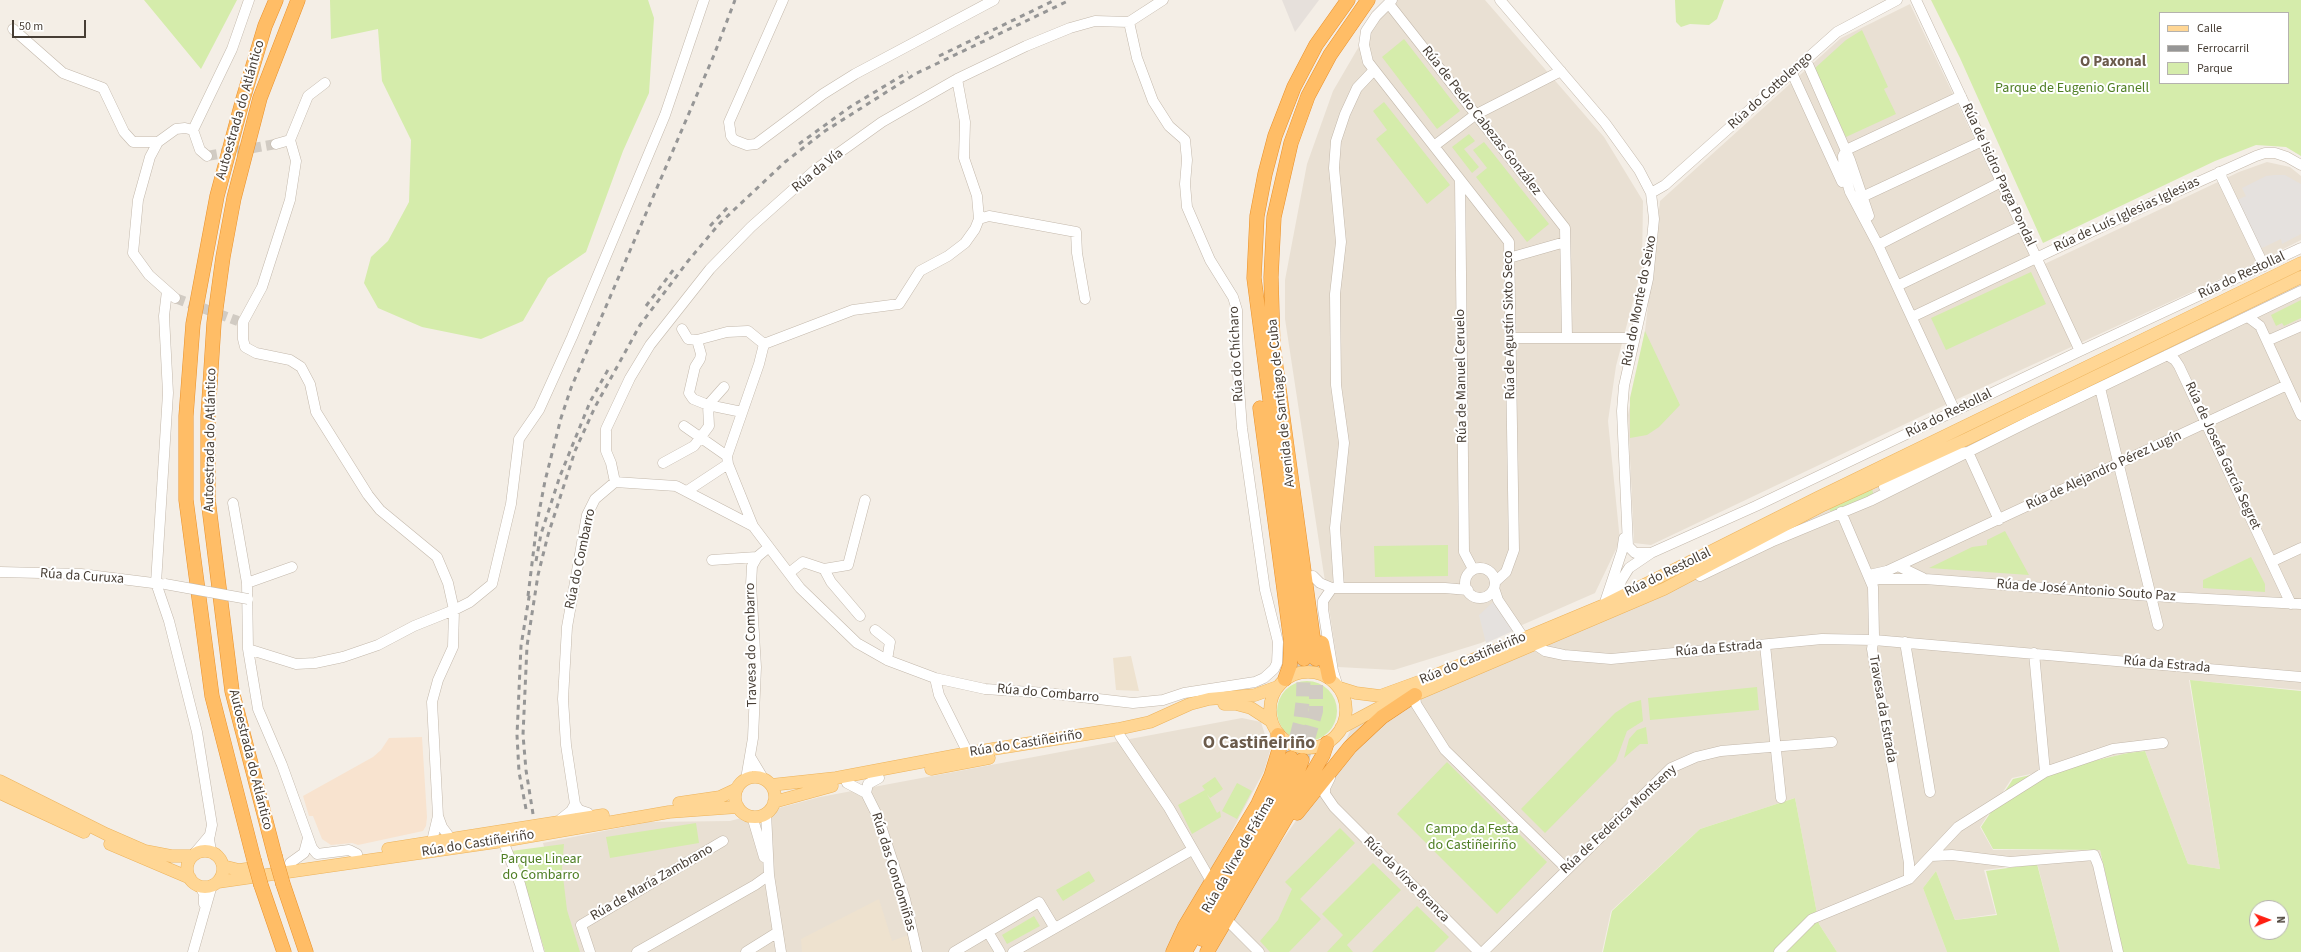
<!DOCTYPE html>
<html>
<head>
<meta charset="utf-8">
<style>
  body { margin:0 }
  #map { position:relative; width:2301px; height:952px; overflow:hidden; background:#f4eee6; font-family:"Source Sans 3",sans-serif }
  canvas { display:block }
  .legend { position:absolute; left:2159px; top:12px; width:130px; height:72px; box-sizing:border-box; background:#fff; border:1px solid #b5b2ae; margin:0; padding:5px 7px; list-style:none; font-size:12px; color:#473e35 }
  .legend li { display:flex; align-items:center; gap:8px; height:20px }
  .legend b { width:20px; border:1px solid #b5b2ae }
  .north { position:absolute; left:2249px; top:900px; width:40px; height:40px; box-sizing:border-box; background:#fff; border:1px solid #b5b2ae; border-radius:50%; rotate:89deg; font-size:11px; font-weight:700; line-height:16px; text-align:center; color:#473e35 }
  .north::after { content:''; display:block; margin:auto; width:14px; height:18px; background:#ff1f12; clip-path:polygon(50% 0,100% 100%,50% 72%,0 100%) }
  .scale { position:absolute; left:12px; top:20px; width:74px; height:18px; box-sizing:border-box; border:2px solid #473e35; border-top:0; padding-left:5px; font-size:12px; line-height:14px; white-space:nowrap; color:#473e35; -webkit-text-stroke:3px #fff; paint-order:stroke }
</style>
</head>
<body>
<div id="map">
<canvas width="2301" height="952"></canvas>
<ul class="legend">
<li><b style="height:5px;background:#ffd694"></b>Calle</li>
<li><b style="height:5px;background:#969696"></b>Ferrocarril</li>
<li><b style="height:11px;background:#d5ecab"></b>Parque</li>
</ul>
<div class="north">N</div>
<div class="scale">50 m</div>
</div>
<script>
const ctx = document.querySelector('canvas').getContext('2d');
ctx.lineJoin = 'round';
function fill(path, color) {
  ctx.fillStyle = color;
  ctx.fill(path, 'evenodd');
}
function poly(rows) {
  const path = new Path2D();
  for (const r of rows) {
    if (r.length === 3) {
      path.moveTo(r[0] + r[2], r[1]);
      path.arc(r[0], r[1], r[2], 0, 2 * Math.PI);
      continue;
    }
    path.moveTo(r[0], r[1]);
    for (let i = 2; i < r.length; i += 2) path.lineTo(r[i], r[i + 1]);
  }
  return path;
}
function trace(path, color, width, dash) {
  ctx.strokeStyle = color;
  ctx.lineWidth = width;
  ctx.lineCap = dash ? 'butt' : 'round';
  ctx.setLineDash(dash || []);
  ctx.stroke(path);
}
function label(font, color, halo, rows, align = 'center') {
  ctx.font = font + ' "Source Sans 3",sans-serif';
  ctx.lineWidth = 4;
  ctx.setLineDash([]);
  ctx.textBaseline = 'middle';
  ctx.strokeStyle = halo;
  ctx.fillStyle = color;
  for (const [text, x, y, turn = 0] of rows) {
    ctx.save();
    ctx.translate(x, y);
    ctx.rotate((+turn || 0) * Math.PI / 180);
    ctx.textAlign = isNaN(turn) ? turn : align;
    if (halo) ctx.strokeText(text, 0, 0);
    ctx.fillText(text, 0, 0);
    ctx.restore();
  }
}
const residential = poly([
  [1386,0,1485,0,1604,137,1643,201,1642,267,1616,366,1608,421,1620,541,1595,593,1481,643,1394,670,1338,667,1285,319,1285,280,1307,164,1333,91],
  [1910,4,2036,268,2239,172,2267,162,2290,167,2301,176,2301,240,2268,257,1964,396,1651,545,1634,543,1628,415,1645,331,1660,201,1841,38],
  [2301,267,2301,690,2189,680,2220,869,2188,864,2145,751,2128,753,2012,778,1980,827,1993,850,2100,850,2123,952,2060,952,2037,863,1984,870,1996,914,1955,920,1936,871,1923,888,1947,952,1837,952,1819,924,1795,798,1700,829,1611,911,1602,952,1210,952,1230,916,1304,809,1321,794,1352,727],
  [1242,718,1261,722,1270,751,1264,771,1167,952,573,952,564,929,543,843,649,822,730,821,820,797]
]);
const commercial = poly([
  [422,737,427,817,426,826,423,831,358,845,352,843,331,845,322,839,313,816,309,816,303,796,373,757,381,750,389,738]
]);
const industrial = poly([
  [1282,0,1319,0,1295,32]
]);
const education = poly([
  [1131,656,1139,691,1116,690,1113,658],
  [879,899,892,941,908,935,913,952,802,952,801,939]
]);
const green = poly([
  [144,0,237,0,201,69],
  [330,0,648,0,654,18,649,93,623,151,586,252,548,278,523,321,481,339,422,327,378,308,364,283,371,257,388,241,409,202,411,140,382,81,378,29,331,39],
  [1675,0,1724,0,1717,19,1709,25,1690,24,1681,27,1676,22],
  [1931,0,2301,0,2301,156,2286,147,2256,145,2215,161,2043,243,1960,58],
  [2160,13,2288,13,2288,83,2160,83],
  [1862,30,1888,87,1884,89,1896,114,1846,137,1814,69,1846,40],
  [1404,39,1460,111,1437,129,1382,57],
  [1384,102,1450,185,1427,204,1376,139,1387,130,1373,111],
  [1469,134,1475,141,1464,149,1479,167,1472,173,1452,147],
  [1484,142,1549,224,1527,242,1476,177,1487,168,1473,150],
  [2031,272,2046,304,1946,350,1931,318],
  [2301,300,2301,318,2284,326,2282,323,2276,326,2271,315],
  [1645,331,1680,405,1659,427,1647,435,1630,438,1630,398],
  [1872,489,1874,496,1862,499,1832,513,1829,509],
  [2005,531,2029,575,1929,568,1972,547,1987,545,1987,540],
  [1448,545,1448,576,1375,577,1374,546],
  [2251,557,2265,584,2265,592,2203,588,2203,580],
  [2190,680,2301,691,2301,952,2123,952,2100,850,1993,849,1981,827,2013,779,2128,753,2145,751,2188,864,2220,869],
  [2257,908,2281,908,2281,932,2257,932],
  [1307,711,30],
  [1757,687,1759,710,1650,720,1648,698],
  [1641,700,1643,721,1627,731,1616,761,1545,833,1521,809,1615,713,1630,703],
  [1646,727,1648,744,1640,744,1624,758,1629,739,1637,730],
  [1447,762,1547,862,1497,914,1397,814],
  [1215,777,1223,789,1210,798,1207,794,1217,813,1220,811,1221,817,1192,834,1178,805,1205,790,1202,786],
  [1237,783,1252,791,1237,819,1222,811],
  [1795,798,1819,924,1837,952,1603,952,1612,911,1700,829],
  [696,823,699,843,610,858,606,837],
  [1340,828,1355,843,1300,899,1321,919,1289,952,1270,952,1260,941,1278,920,1292,889,1285,882],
  [564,844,562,868,567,910,580,952,545,952,522,875,511,851],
  [1373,863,1401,890,1347,945,1353,952,1327,952,1343,935,1322,914],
  [2037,864,2060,952,1947,952,1923,888,1936,871,1955,920,1997,915,1986,871],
  [1089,871,1095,881,1063,901,1056,890],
  [1417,906,1449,937,1434,952,1372,952],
  [1034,916,1040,926,1007,944,1002,935]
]);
const parking = poly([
  [2275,175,2285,175,2301,184,2301,234,2282,244,2281,239,2260,249,2237,200,2246,196,2242,188,2266,176],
  [1493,602,1513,631,1486,643,1479,615]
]);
const minorTunnel = poly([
  [207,156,276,144],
  [175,298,238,321]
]);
const highwayTunnel = poly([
  [1291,758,1300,723,1303,698,1304,659],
  [1302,760,1316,711,1316,659]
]);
const minor = poly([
  [783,0,729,122,731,136,734,140,747,145,756,144,823,94,855,74,994,0],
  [1392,0,1376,16,1366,31,1364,45,1368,62,1509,242,1514,550,1506,572,1495,582],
  [1500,0,1605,123,1639,170,1651,193,1654,219,1648,279,1624,386,1622,411,1628,546,1635,553,1649,553],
  [1916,0,2080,351],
  [1389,4,1565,228,1567,337],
  [13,29,63,73,103,88,124,132,133,142,158,142,176,129,185,128,193,130,200,150,207,156],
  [1806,60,1850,160,1869,216],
  [1792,73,1842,182],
  [193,130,232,49,249,0],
  [158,142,150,157,138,200,133,253,149,275,175,298],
  [276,144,290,140],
  [1434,146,1475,115,1561,71],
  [1846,150,1843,156,1844,172,1850,192,1878,245,1955,411],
  [1846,150,1961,96],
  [2219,172,2264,266],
  [1460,180,1464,552,1473,569],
  [1651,193,1665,185,1837,32,1897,0],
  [1862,197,1982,141],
  [979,219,989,216,1076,232,1077,253,1085,299],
  [1878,245,2001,182],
  [1509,258,1565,242],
  [1897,286,2021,226],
  [167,291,164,316,168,393,156,583,169,621,197,732,212,825,209,839,211,851],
  [1912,317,2154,202,2256,156,2265,153,2275,153,2287,157,2301,165],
  [2248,317,2260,326,2301,415],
  [243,322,243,339,245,347,256,353,290,360,301,367,310,384,316,412,368,495,380,510,437,557,448,583,454,610,453,647,438,680,432,702,438,816,442,827,448,835],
  [243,322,262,287,290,200,296,161,290,140,308,96,325,83],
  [682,329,688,339,697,340],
  [1511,338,1634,338],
  [2267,341,2301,326],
  [2167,355,2175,360,2179,366,2291,604],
  [2100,388,2158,625],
  [742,412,708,405,693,399,689,393,695,367,700,359,701,354,697,340,727,332,748,331,764,344],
  [684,426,727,456],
  [1934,455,1968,452,1999,520],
  [663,463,694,446,709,426,708,405,724,387],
  [615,482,611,463,606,451,606,429,630,378,650,345,710,269,751,227,815,170,882,122,957,79,1026,46,1070,28,1095,21,1129,22,1163,0],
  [1884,487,1945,456],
  [687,491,728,464],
  [233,503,247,583],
  [1841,512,1873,587,1874,636,1872,649,1909,863,1909,879],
  [753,526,728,464,727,456,759,364,764,344,853,310,899,304,920,271,948,256,965,243,975,229,979,219,977,196,964,158,965,122,957,79],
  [712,560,757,557],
  [2271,562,2301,548],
  [1898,566,1923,578],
  [292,567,247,583,248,649,258,709,282,765,312,848,317,854,349,850,357,854],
  [1480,583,15],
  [824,569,831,582,860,616],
  [0,572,81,574,161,584],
  [789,573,803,562,824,569,848,565,865,500],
  [1869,575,1887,571,2287,385],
  [1313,576,1320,583,1332,588,1445,588,1468,590],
  [1700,576,1771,542,1870,501,2030,421,2301,291],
  [1872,581,1879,579,1925,579,2151,596,2301,604],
  [1332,588,1323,601,1323,609,1333,671,1337,684],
  [1339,588,1335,528,1344,443,1336,385,1335,294,1341,242,1334,168,1336,141,1345,114,1357,88,1374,70],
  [1494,588,1498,600,1523,637],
  [1617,598,1621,581,1629,568,1651,553,1756,506,2080,351,2301,248],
  [1604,605,1622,551,1624,538],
  [875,630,890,642,887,660],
  [1905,642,1930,792],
  [1536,645,1545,651,1564,655,1611,659,1822,639,1874,640,2301,677],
  [1765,645,1781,798],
  [248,649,296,664,315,663,343,657,378,645,414,626,454,610,470,602,492,584,511,504,519,439,539,410,572,337,665,115,704,0],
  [2034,653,2045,772],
  [935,678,939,695,968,753],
  [1415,695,1416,704,1445,750,1567,869],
  [1120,736,1169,808,1211,881],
  [751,758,763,778],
  [1330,778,1325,788,1325,794,1334,807,1479,952],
  [746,779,753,738,756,667,751,585,752,566,757,557,769,547],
  [847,783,866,793,878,817,905,899,917,952],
  [866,793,868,784,879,778],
  [588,813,579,810,575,804,566,745,563,699,567,627,587,515,595,499,615,482,676,486,753,526,800,588,857,643,887,660,935,678,985,689,1046,693,1133,703,1163,700,1184,693,1255,682,1264,678,1274,669,1277,663,1278,642,1265,590,1242,428,1238,374,1237,310,1233,297,1210,260,1187,207,1185,184,1187,160,1185,140,1169,126,1153,101,1137,58,1129,22],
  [766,813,769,875,781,952],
  [752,816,764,857],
  [561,819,571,811,575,804],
  [433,837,438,816],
  [503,841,520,884,539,952],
  [194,854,210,835],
  [1931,856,1952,855,2010,862,2094,855,2098,865,2118,952],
  [290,863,304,853,308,838],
  [200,886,204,894,204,904],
  [1226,919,1259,952],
  [193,952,212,885],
  [590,952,581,925,723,841],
  [637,952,755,885,769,875],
  [746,952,778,932],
  [954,952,988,932],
  [1000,952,988,932,1039,902,1054,927],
  [1013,952,1192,850],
  [1483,952,1671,768,1696,757,1721,751,1832,742],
  [1779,952,1812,919,1909,879,1958,827,2045,772,2113,749,2163,743]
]);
const major = poly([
  [1308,710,38],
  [1340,688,1356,693,1380,696,1424,680,1604,605,1819,497,2301,263],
  [1224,704,1236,704,1251,708,1271,721],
  [1341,728,1386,704,1415,695,1664,589,1823,505,1967,439,2301,277],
  [931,769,989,758],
  [755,797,20],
  [0,781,106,834,145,851,171,856,192,856],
  [771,785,836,778,968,753,1118,729,1150,722,1190,704,1209,699,1255,695,1277,687],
  [0,793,84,832],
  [774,802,832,786],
  [679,803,720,797,737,789],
  [110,844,190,878],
  [388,849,603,815],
  [205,869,18],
  [223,866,239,870,253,868],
  [218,882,503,841,669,812,738,807]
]);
const highway = poly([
  [1260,408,1291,642,1290,665,1285,679],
  [1322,643,1329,677],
  [1304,659,1254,278,1257,216,1265,174,1275,136,1294,87,1316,45,1348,0],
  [1316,659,1273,345,1271,277,1274,217,1291,143,1308,96,1330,55,1368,0],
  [1297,813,1350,747,1382,717,1415,695],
  [275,856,232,691,208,499,208,416,214,323,223,257,234,198,260,98,298,0],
  [254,860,212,696,186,500,186,416,193,324,217,196,243,99,265,26,276,0],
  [283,884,306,952],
  [261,885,284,952],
  [1202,939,1276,818,1293,785,1302,760],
  [1173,952,1185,926,1258,804,1271,776,1279,750,1278,735],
  [1185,952,1265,813,1282,780,1291,758],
  [1207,952,1323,755,1327,743]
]);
const rail = poly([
  [939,56,1055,0],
  [799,144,850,107,908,72],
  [710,226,729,206],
  [646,306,674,269],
  [536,561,541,534,560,476,590,402,609,368],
  [528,596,537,523,545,481,561,418,571,388,714,55,735,0],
  [526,809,519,772,517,735,521,646,530,591],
  [533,814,526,770,523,735,527,646,538,575,548,535,575,451,595,407,640,325,688,261,720,223,785,162,825,131,915,74,1070,0]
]);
const minorBridge = poly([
  [165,584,248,599]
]);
const highwayBridge = poly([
  [275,856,283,884],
  [254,860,261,885]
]);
const parkNames = [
  ["Parque de Eugenio Granell",2072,89],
  ["Campo da Festa",1472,830],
  ["do Castiñeiriño",1472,846],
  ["Parque Linear",541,860],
  ["do Combarro",541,876]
];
const streetNames = [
  ["Rúa do Cottolengo",1771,91,-42],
  ["Autoestrada do Atlántico",241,110,-74],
  ["Rúa de Pedro Cabezas González",1481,121,52],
  ["Rúa da Vía",818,171,-39],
  ["Rúa de Isidro Parga Pondal",1998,175,65],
  ["Rúa de Luís Iglesias Iglesias",2127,215,-25],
  ["Rúa do Restollal",2242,276,-25],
  ["Rúa do Monte do Seixo",1640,301,-79],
  ["Rúa de Agustín Sixto Seco",1510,325,-91],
  ["Rúa do Chícharo",1237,354,-93],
  ["Rúa de Manuel Ceruelo",1462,376,-91],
  ["Avenida de Santiago de Cuba",1282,403,-96],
  ["Rúa do Restollal",1949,414,-26],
  ["Autoestrada do Atlántico",211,440,-89],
  ["Rúa de Josefa García Segret",2222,456,65],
  ["Rúa de Alejandro Pérez Lugín",2104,471,-25],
  ["Rúa do Combarro",581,559,-78],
  ["Rúa do Restollal",1668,573,-26],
  ["Rúa da Curuxa",82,577,4],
  ["Rúa de José Antonio Souto Paz",2086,591,4],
  ["Travesa do Combarro",752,645,-91],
  ["Rúa da Estrada",1719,649,-5],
  ["Rúa do Castiñeiriño",1473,659,-23],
  ["Rúa da Estrada",2167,665,5],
  ["Rúa do Combarro",1048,694,5],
  ["Travesa da Estrada",1882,709,80],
  ["Rúa do Castiñeiriño",1026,744,-9],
  ["Autoestrada do Atlántico",250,760,76],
  ["Rúa de Federica Montseny",1619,820,-43],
  ["Rúa do Castiñeiriño",478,844,-9],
  ["Rúa da Virxe de Fátima",1239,855,-60],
  ["Rúa das Condomiñas",893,872,73],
  ["Rúa da Virxe Branca",1406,880,45],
  ["Rúa de María Zambrano",652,883,-30]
];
const neighbourhoodNames = [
  ["O Paxonal",2113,63]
];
const districtNames = [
  ["O Castiñeiriño",1259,744]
];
fill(residential, '#e9e0d3');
fill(commercial, '#f8e3cf');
fill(industrial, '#e6e0db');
fill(education, '#eee2cf');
fill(green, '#d5ecab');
fill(parking, '#e5e1de');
trace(minorTunnel, '#d1cbc3', 10, [10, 5]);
trace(highwayTunnel, '#d1cbc3', 14, [14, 7]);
trace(minor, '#c3b8ab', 11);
trace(major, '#edb35b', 13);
trace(highway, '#e9912b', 15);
trace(minor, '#fff', 10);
trace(major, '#ffd694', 12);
trace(highway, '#ffbd66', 14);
trace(rail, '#969696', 3, [5, 5]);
trace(minorBridge, '#c3b8ab', 11, []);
trace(highwayBridge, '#e9912b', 15, []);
trace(minorBridge, '#fff', 10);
trace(highwayBridge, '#ffbd66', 14);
label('14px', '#4e7e23', '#fff', parkNames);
label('14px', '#473e35', '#fff', streetNames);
label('bold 15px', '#6b5b4b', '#fff', neighbourhoodNames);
label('bold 18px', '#6b5b4b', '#fff', districtNames);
</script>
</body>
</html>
